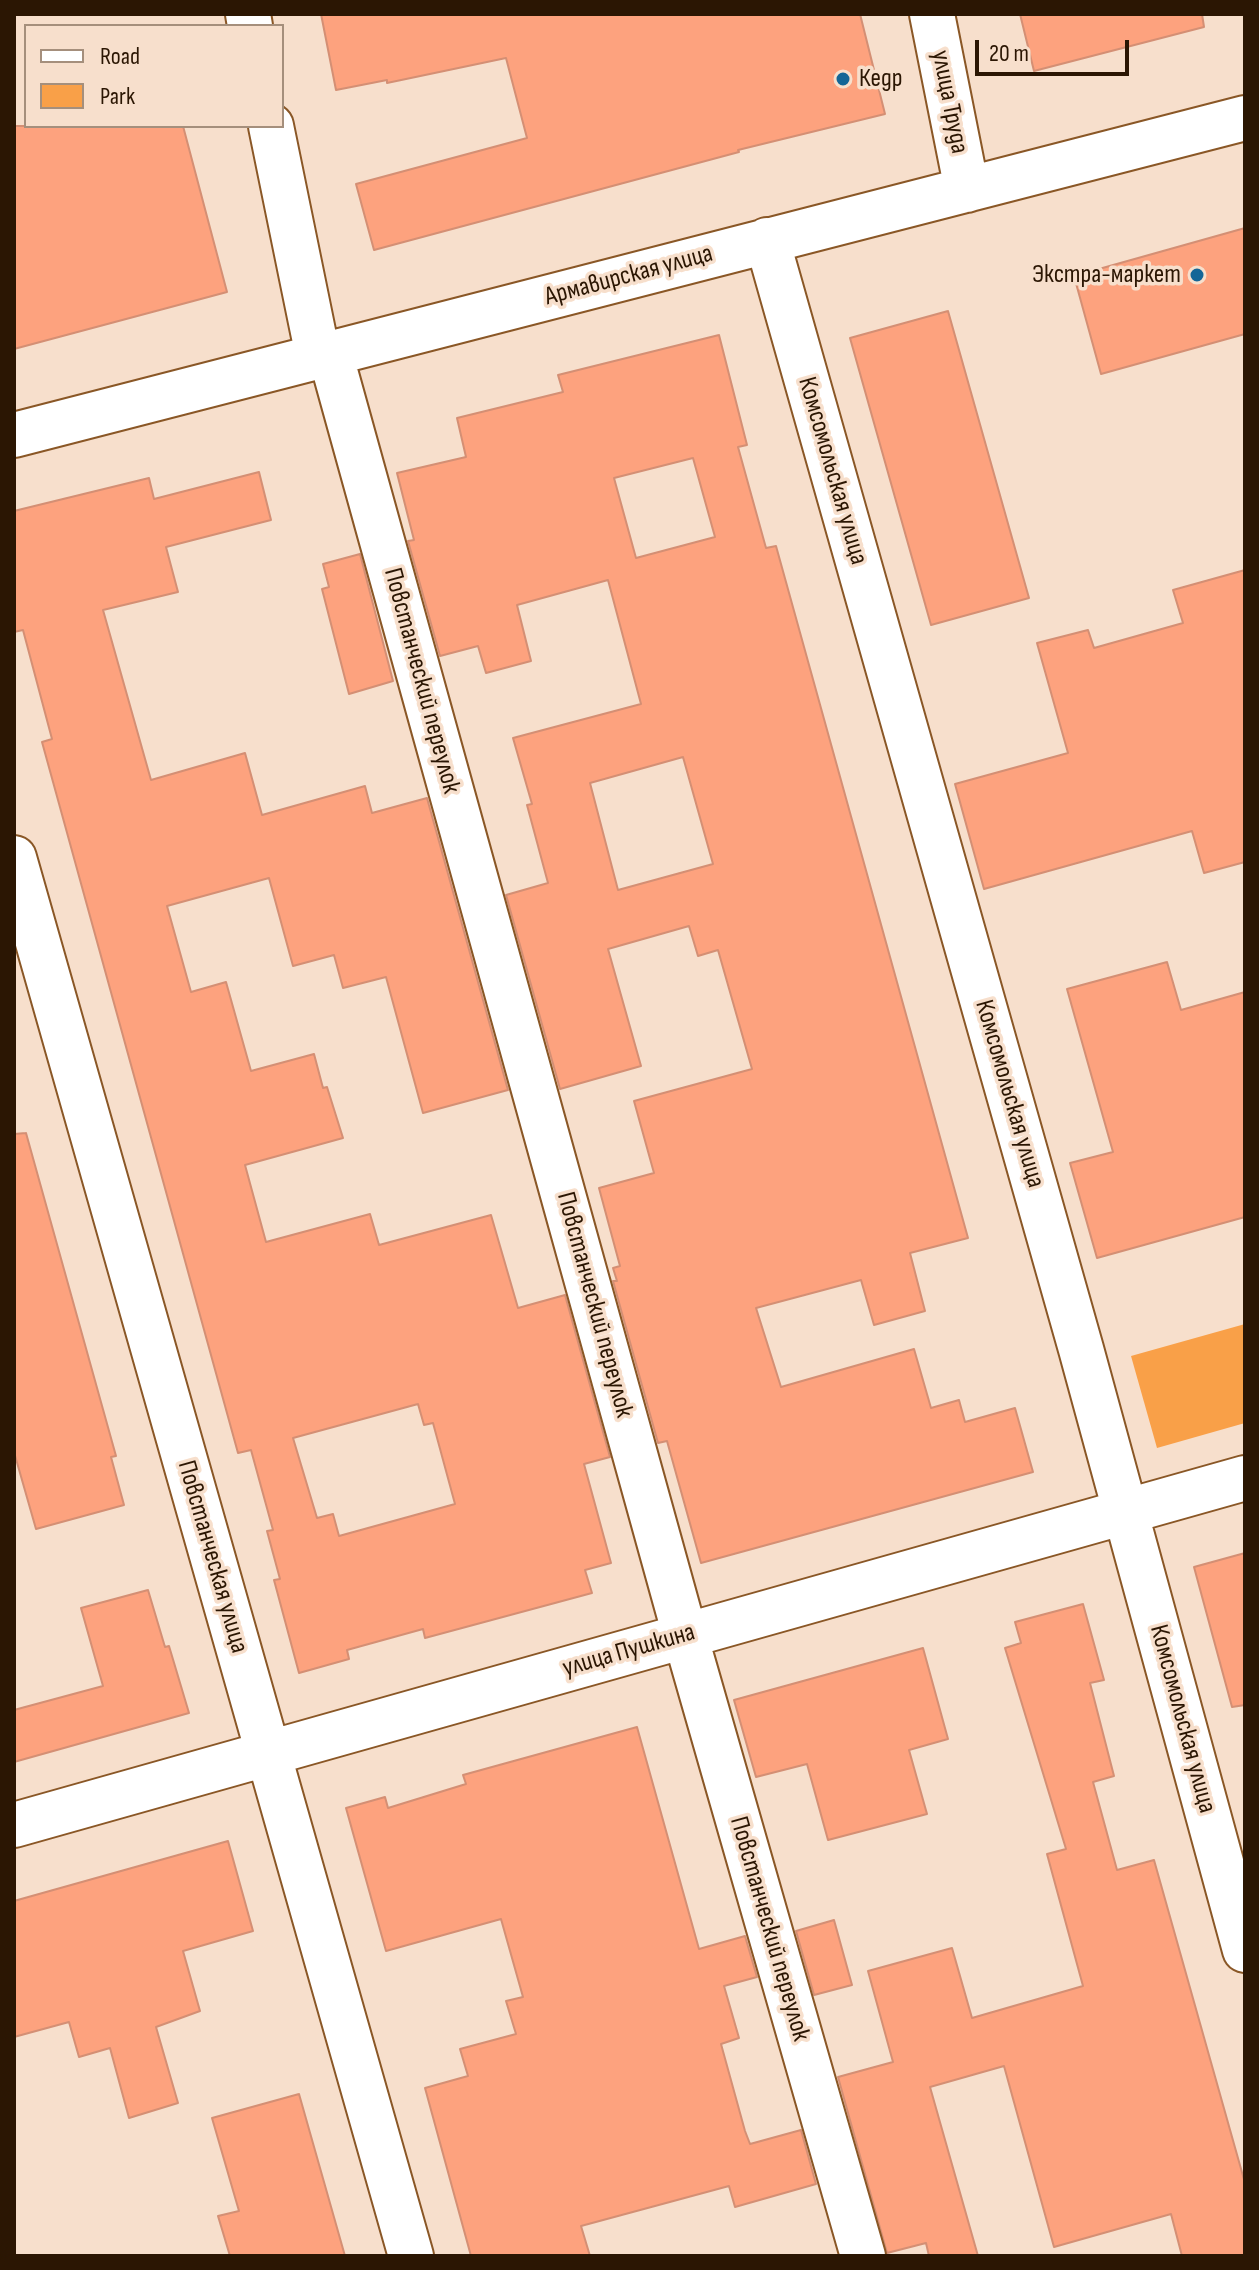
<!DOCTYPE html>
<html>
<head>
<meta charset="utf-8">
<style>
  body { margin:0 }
  #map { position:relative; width:1259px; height:2270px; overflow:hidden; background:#f7dfcc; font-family:"Sofia Sans Condensed",sans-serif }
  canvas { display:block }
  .frame { position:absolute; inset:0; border:16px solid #2b1603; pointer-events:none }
  .legend { position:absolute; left:24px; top:24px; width:260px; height:104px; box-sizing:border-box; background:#f7dfcc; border:2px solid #a58f7c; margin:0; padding:10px 14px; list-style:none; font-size:24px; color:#2b1603 }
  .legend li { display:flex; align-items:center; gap:16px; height:40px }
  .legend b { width:40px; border:2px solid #a58f7c }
  .scale { position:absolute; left:975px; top:40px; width:154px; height:36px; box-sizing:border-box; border:4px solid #2b1603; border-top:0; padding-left:10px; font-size:24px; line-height:28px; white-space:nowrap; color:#2b1603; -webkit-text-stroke:6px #f7dfcc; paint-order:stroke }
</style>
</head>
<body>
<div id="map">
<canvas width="1259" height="2270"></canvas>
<div class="frame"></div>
<ul class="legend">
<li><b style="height:10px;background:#fff"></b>Road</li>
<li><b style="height:22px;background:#f9a048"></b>Park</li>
</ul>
<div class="scale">20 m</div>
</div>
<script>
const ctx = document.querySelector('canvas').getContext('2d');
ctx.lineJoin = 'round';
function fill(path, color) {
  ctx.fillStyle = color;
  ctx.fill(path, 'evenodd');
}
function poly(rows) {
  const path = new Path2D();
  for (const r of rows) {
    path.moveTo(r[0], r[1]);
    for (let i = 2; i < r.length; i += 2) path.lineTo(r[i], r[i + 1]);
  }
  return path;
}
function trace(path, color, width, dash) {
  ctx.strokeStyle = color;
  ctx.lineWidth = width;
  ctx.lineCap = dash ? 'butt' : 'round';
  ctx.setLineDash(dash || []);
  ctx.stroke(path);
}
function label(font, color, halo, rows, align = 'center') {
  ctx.font = font + ' "Sofia Sans Condensed",sans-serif';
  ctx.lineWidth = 7;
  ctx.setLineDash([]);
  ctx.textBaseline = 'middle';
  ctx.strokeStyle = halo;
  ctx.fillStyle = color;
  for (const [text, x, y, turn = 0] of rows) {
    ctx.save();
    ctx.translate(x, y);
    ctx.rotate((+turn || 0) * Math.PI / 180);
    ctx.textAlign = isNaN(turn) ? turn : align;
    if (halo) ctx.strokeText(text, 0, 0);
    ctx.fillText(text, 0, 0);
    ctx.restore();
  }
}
const green = poly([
  [1245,1324,1245,1423,1157,1448,1131,1356]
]);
const building = poly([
  [321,14,860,14,885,114,738,150,739,152,374,250,356,184,527,138,506,58,387,83,387,80,336,90,321,14],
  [1020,14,1202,14,1204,27,1034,71,1020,14],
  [14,126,183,126,227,292,14,349,14,126],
  [1245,228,1245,334,1101,374,1074,276,1245,228],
  [948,311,1029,598,931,625,850,338,948,311],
  [719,335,747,445,738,447,766,548,776,546,968,1238,910,1253,925,1311,874,1325,861,1280,756,1308,781,1387,914,1349,931,1408,959,1400,965,1422,1015,1408,1033,1472,701,1563,667,1441,658,1443,613,1281,617,1281,613,1268,620,1266,599,1188,654,1173,634,1101,752,1069,718,950,698,956,689,926,608,949,641,1066,560,1089,506,895,548,883,527,805,532,804,513,738,641,704,608,580,517,605,531,661,486,673,478,646,440,656,408,541,414,540,397,473,466,457,457,418,563,392,558,375,719,335],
  [693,458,715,537,636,558,614,478,693,458],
  [683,757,713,864,618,890,590,783,683,757],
  [259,472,271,520,166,547,178,592,103,610,151,780,245,753,262,815,365,786,372,813,427,798,508,1090,423,1113,386,977,343,988,334,955,293,966,269,878,167,906,191,992,226,982,251,1071,314,1054,323,1088,327,1087,343,1138,245,1165,266,1242,370,1214,379,1245,491,1215,518,1308,565,1295,610,1457,584,1464,611,1563,585,1570,592,1593,425,1638,423,1629,347,1650,349,1659,299,1673,274,1580,280,1579,267,1531,273,1530,251,1450,238,1453,42,742,52,739,23,630,14,632,14,511,149,478,154,499,259,472],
  [418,1404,424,1425,433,1423,455,1504,339,1536,333,1514,317,1518,293,1438,418,1404],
  [360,554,393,681,349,694,322,589,329,587,323,564,360,554],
  [1245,570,1245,862,1204,873,1192,831,984,889,955,784,1068,753,1037,643,1088,630,1094,648,1183,623,1173,590,1245,570],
  [1167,962,1181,1010,1245,992,1245,1217,1097,1258,1070,1163,1113,1152,1067,989,1167,962],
  [26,1133,116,1456,111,1457,124,1505,36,1529,14,1452,14,1134,26,1133],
  [1245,1553,1245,1705,1232,1707,1194,1567,1245,1553],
  [148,1590,165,1647,169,1646,189,1713,14,1762,14,1710,103,1686,81,1608,148,1590],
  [1083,1604,1104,1680,1090,1683,1114,1776,1093,1782,1117,1870,1154,1860,1245,2183,1245,2256,1182,2256,1171,2214,1054,2247,1004,2066,930,2087,978,2256,929,2256,926,2243,887,2253,838,2077,893,2062,868,1971,952,1948,972,2018,1083,1986,1047,1854,1066,1849,1005,1648,1021,1643,1015,1622,1083,1604],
  [923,1648,948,1739,909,1750,927,1814,828,1840,807,1764,756,1777,734,1700,923,1648],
  [637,1727,699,1949,745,1936,757,1977,724,1986,739,2038,721,2044,745,2131,750,2144,801,2130,816,2184,735,2207,729,2186,581,2226,590,2256,471,2256,425,2088,468,2076,460,2049,516,2034,506,2001,523,1997,501,1919,386,1951,346,1808,385,1797,388,1808,466,1784,463,1775,637,1727],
  [228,1841,253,1931,183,1951,200,2011,156,2027,178,2103,129,2118,110,2048,79,2057,69,2022,14,2037,14,1901,228,1841],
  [834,1920,852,1985,814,1995,796,1931,834,1920],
  [299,2094,345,2256,230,2256,218,2216,239,2211,212,2118,299,2094]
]);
const minor = poly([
  [248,14,250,26],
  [932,14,967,190],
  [271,126,318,356],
  [767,240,1081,1349,1245,1950],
  [330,353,685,1635,863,2256],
  [14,435,1245,118],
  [14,858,411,2256],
  [14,1825,1245,1478]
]);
const markers = [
  [843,79,8,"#146697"],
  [1197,275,8,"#146697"]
];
const poiNames = [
  ["Кедр",859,79],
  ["Экстра-маркет",1181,275,"right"]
];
const streetNames = [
  ["улица Труда",949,102,79],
  ["Армавирская улица",629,276,-15],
  ["Комсомольская улица",832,471,74],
  ["Повстанческий переулок",421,681,75],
  ["Комсомольская улица",1009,1094,74],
  ["Повстанческий переулок",594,1305,75],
  ["Повстанческая улица",212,1557,74],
  ["улица Пушкина",629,1651,-16],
  ["Комсомольская улица",1182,1719,75],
  ["Повстанческий переулок",769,1929,74]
];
fill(green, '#f9a048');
fill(building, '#fda27e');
trace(building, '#d48f74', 2);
trace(minor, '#8a5726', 48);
trace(minor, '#fff', 44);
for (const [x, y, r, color] of markers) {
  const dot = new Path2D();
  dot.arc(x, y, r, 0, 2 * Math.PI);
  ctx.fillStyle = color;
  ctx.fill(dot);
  trace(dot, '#f7dfcc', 3);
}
label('26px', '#2b1603', '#f7dfcc', poiNames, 'left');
label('26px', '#2b1603', '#f7dfcc', streetNames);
</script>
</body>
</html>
